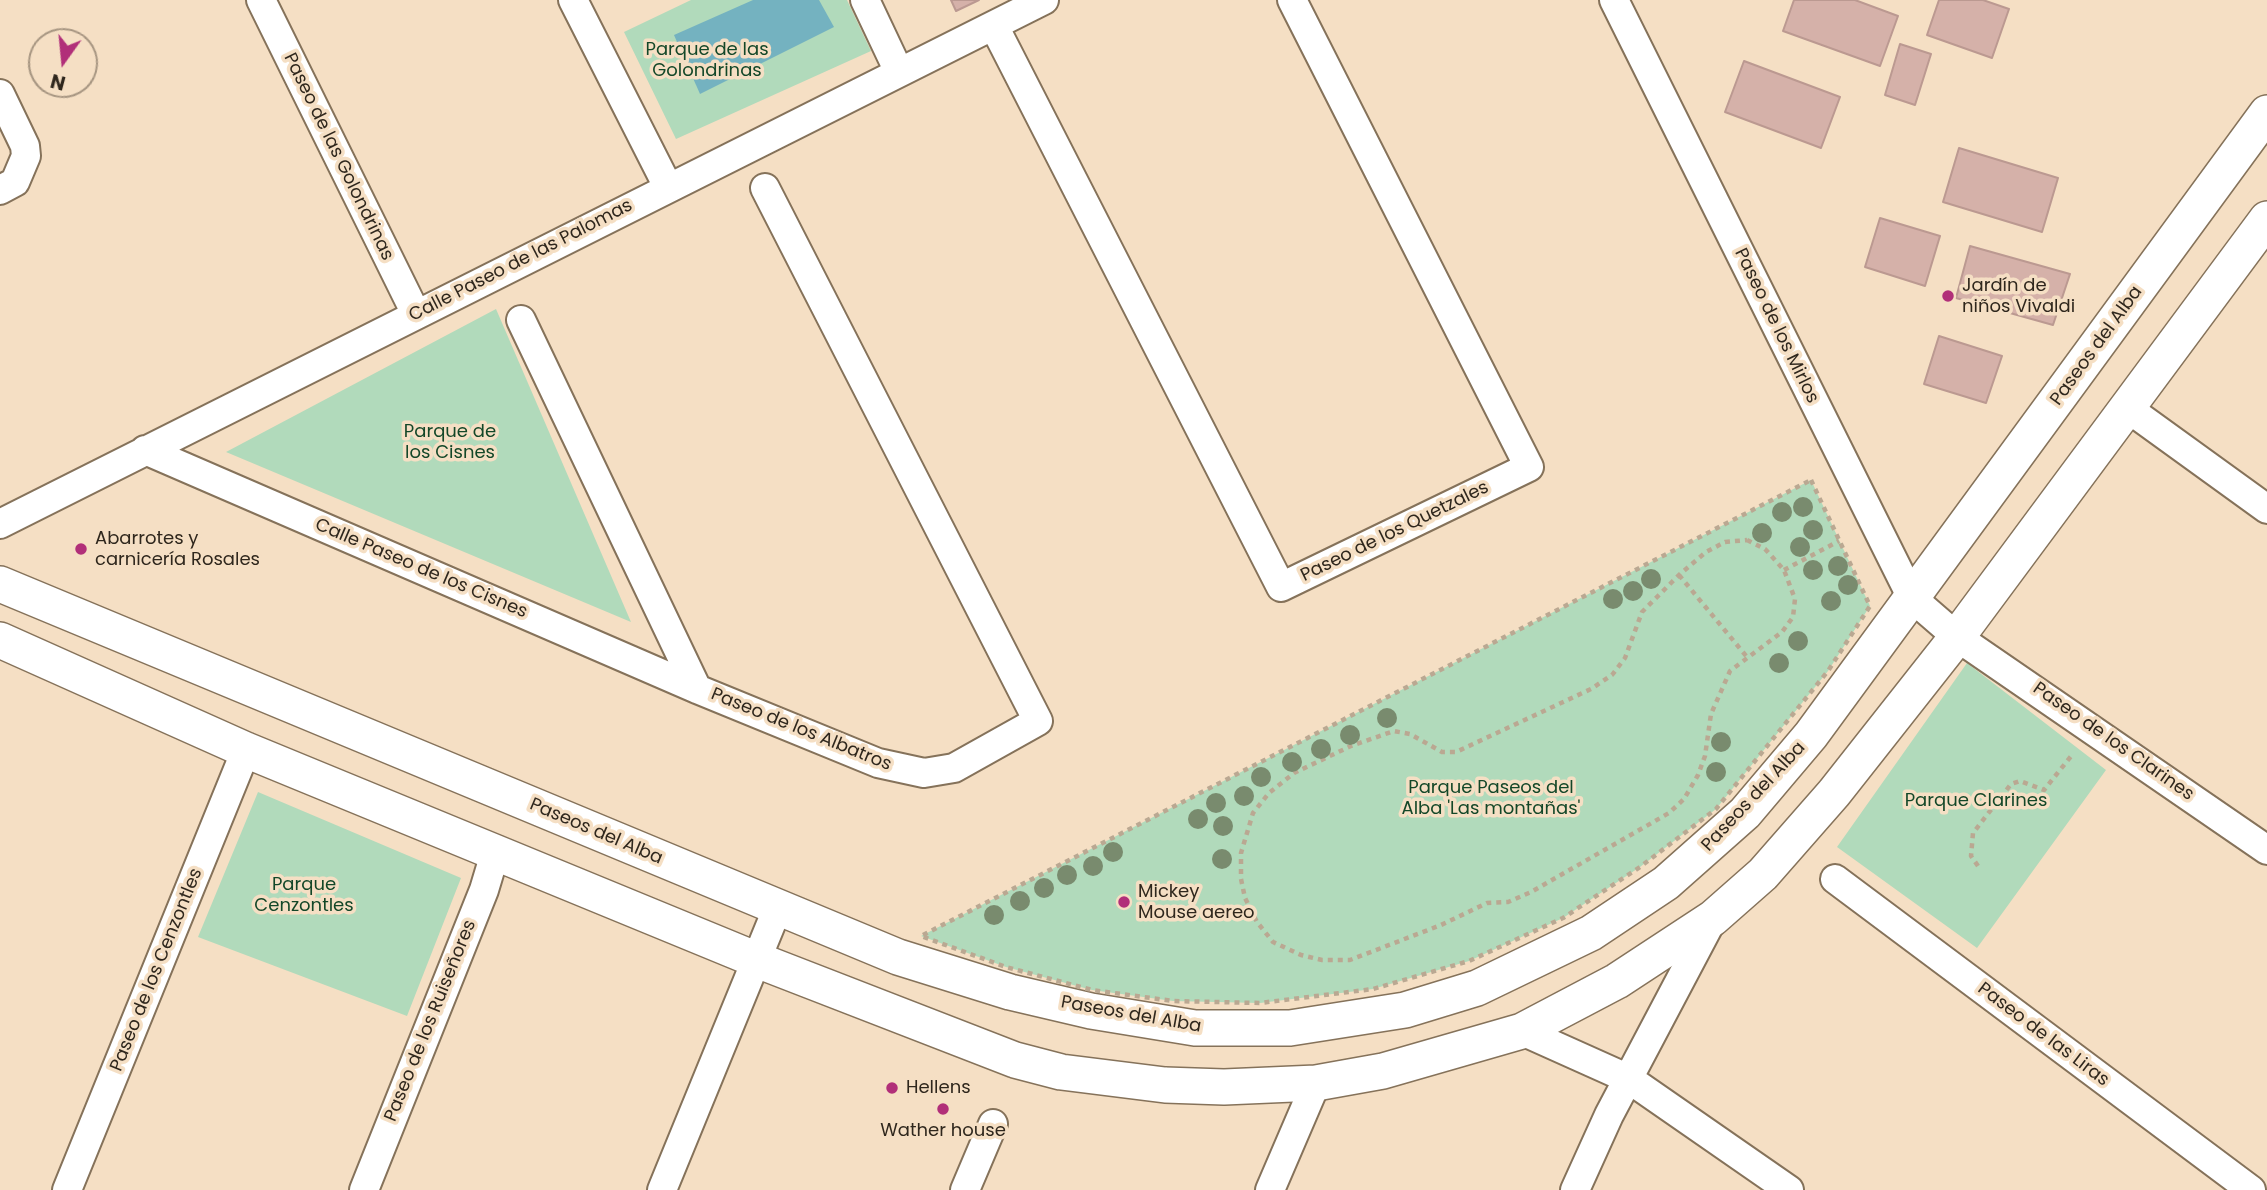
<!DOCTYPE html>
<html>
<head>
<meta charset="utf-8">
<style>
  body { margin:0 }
  #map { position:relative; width:2267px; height:1190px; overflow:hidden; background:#f5dfc4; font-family:Poppins,sans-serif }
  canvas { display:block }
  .north { position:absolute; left:28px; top:28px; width:70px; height:70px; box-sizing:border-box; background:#f5dfc4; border:2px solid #a69581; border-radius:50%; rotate:195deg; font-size:19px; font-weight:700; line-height:28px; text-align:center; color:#2f271d }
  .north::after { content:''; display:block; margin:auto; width:24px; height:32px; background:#b12f79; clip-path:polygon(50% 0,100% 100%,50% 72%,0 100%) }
</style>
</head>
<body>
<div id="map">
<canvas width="2267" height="1190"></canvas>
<div class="north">N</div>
</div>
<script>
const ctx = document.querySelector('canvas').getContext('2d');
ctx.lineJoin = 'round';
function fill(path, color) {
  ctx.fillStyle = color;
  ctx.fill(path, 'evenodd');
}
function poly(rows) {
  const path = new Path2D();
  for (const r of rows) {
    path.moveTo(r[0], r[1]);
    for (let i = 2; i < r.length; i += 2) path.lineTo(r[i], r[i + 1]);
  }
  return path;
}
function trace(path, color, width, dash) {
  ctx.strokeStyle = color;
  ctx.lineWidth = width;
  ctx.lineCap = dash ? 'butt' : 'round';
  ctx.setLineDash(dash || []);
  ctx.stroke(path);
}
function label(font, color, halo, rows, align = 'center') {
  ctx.font = font + ' Poppins,sans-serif';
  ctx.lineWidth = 7;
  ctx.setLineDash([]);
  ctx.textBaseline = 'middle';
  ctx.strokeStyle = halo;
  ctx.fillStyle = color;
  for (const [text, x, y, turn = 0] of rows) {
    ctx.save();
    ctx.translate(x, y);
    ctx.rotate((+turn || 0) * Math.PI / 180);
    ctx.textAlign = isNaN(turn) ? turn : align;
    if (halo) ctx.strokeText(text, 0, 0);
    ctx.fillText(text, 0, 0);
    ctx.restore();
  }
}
const green = poly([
  [691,0,847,0,871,51,676,139,624,32],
  [496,309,631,622,226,452],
  [1811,480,1870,606,1828,671,1716,809,1640,867,1563,918,1469,961,1373,989,1260,1003,1173,1001,1092,990,1006,967,921,936],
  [1967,663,2106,770,1977,948,1837,847],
  [258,792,461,878,407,1016,198,937]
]);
const water = poly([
  [753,0,819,0,834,27,700,94,674,35]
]);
const building = poly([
  [951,0,979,0,956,11,951,0],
  [1794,0,1855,0,1898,16,1880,66,1783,31,1794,0],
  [1939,0,1983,0,2009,9,1992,58,1927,35,1939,0],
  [1900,44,1931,54,1915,105,1885,95,1900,44],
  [1744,61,1840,97,1821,148,1725,112,1744,61],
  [1959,148,2058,178,2042,232,1943,202,1959,148],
  [1880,218,1940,236,1925,286,1865,267,1880,218],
  [1970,246,2070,274,2053,325,1956,298,1970,246],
  [1939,336,2002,356,1986,403,1924,384,1939,336]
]);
const path = poly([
  [1811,480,1870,606,1828,671,1716,809,1640,867,1563,918,1469,961,1373,989,1260,1003,1173,1001,1092,990,1006,967,921,936,1811,480],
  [1747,540,1765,549,1784,570,1795,599,1793,617,1782,632,1730,671,1711,714,1705,756,1698,775,1684,799,1669,813,1531,892,1508,902,1487,903,1441,925,1350,960,1322,960,1301,955,1273,942,1257,922,1245,898,1241,879,1241,853,1253,813,1269,793,1294,773,1351,746,1394,731,1410,734,1442,752,1456,752,1591,689,1612,675,1625,658,1642,612,1679,575,1706,552,1725,542,1747,540],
  [1784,570,1839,541],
  [1679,575,1747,657],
  [1978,866,1971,856,1973,833,2011,784,2020,781,2044,790,2072,755]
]);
const minor = poly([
  [261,0,416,314],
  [573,0,668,187],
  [865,0,899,72],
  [1614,0,1912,598,1957,637,2267,850],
  [994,26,1281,587,1529,467,1292,0],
  [0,94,25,146,26,156,15,182,0,190],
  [521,320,697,689],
  [2126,407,2267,509],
  [145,450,697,689,878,763,924,773,954,768,1038,721,765,188],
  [0,524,1044,0],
  [1835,879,2251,1190],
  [1522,1031,1629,1079,1789,1190],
  [67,1190,246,750],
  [364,1190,484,890,496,850],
  [662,1190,778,907],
  [965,1190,993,1124],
  [1270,1190,1316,1083],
  [1575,1190,1609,1115,1713,918]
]);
const tertiary = poly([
  [0,584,898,957,1010,992,1091,1011,1195,1028,1290,1028,1405,1010,1477,988,1591,933,1666,883,1745,813,1811,735,2267,113],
  [0,640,246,750,757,960,1015,1060,1061,1072,1165,1085,1224,1087,1316,1083,1383,1071,1522,1031,1617,981,1713,918,1763,874,1834,793,1957,637,2267,219]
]);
const trees = [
  [1803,507],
  [1782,512],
  [1813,530],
  [1762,533],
  [1800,547],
  [1838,566],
  [1813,570],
  [1651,579],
  [1848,585],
  [1633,591],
  [1613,599],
  [1831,601],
  [1798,641],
  [1779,663],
  [1387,718],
  [1350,735],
  [1721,742],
  [1321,749],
  [1292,762],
  [1716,772],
  [1261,777],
  [1244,796],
  [1216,803],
  [1198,819],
  [1223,826],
  [1113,852],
  [1222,859],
  [1093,866],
  [1067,875],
  [1044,888],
  [1020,901],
  [994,915]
];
const markers = [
  [1948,296,7,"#b12f79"],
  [81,549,7,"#b12f79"],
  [1124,902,7,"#b12f79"],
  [892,1088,7,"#b12f79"],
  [943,1109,7,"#b12f79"]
];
const parkNames = [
  ["Parque de las",707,50],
  ["Golondrinas",707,71],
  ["Parque de",450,432],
  ["los Cisnes",450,453],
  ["Parque Paseos del",1491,788],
  ["Alba 'Las montañas'",1491,809],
  ["Parque Clarines",1976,801],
  ["Parque",304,885],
  ["Cenzontles",304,906]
];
const streetNames = [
  ["Paseo de las Golondrinas",338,157,64],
  ["Calle Paseo de las Palomas",521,261,-27],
  ["Paseo de los Mirlos",1776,326,64],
  ["Paseos del Alba",2097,346,-54],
  ["Paseo de los Quetzales",1395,532,-26],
  ["Calle Paseo de los Cisnes",421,569,23],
  ["Paseo de los Albatros",801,730,22],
  ["Paseo de los Clarines",2113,742,35],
  ["Paseos del Alba",1754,797,-47],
  ["Paseos del Alba",596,832,23],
  ["Paseo de los Cenzontles",157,970,-68],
  ["Paseos del Alba",1131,1015,10],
  ["Paseo de los Ruiseñores",431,1021,-68],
  ["Paseo de las Liras",2043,1035,37]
];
const poiNames = [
  ["Jardín de",1962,286],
  ["niños Vivaldi",1962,307],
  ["Abarrotes y",95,539],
  ["carnicería Rosales",95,560],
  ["Mickey",1138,892],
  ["Mouse aereo",1138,913],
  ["Hellens",906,1088],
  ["Wather house",943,1131,"center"]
];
fill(green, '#b1dabb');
fill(water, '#74b2c0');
fill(building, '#d5b1a9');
trace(building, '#bb9991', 2);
trace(minor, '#85725a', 32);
trace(tertiary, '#85725a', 38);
trace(path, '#baa892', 4.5, [5, 5]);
trace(minor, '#fff', 28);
trace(tertiary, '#fff', 35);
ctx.fillStyle = '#798b6e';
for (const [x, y] of trees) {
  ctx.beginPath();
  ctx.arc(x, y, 10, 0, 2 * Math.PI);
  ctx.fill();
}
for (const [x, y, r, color] of markers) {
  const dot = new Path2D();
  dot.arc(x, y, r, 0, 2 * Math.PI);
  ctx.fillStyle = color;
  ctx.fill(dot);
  trace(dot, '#f5dfc4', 2.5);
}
label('18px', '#134728', '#f5dfc4', parkNames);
label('18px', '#2f271d', '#f5dfc4', streetNames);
label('18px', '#2f271d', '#f5dfc4', poiNames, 'left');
</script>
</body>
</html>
